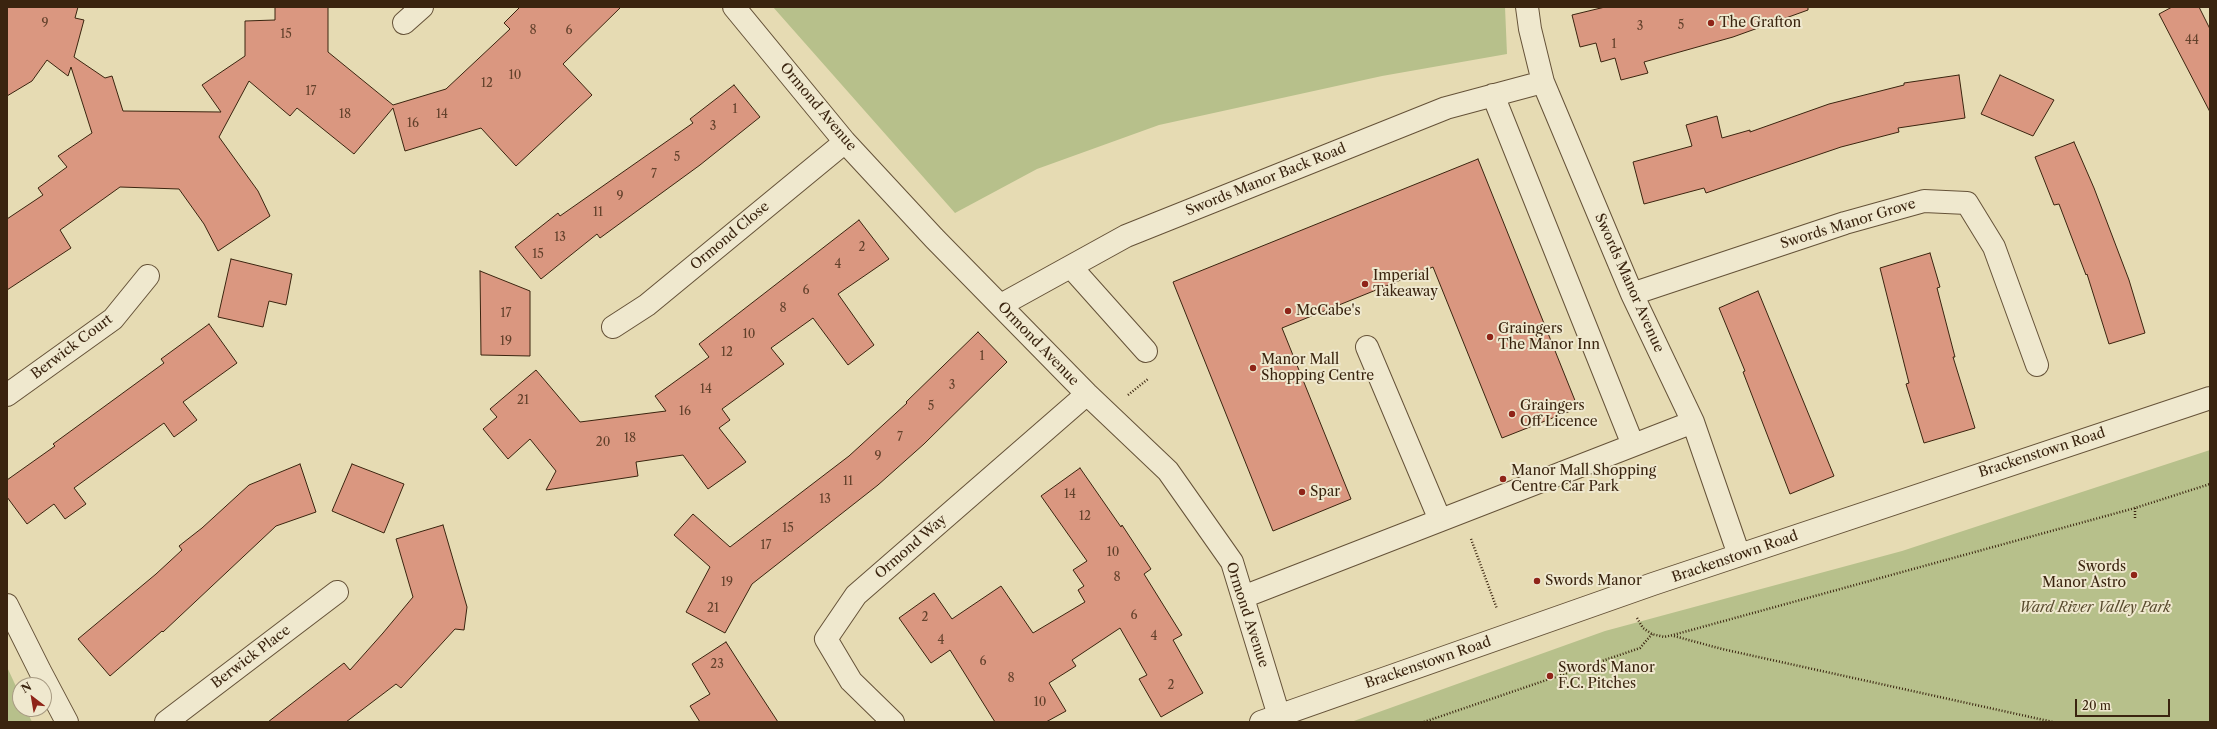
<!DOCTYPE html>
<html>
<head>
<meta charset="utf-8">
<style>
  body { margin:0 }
  #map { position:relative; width:2217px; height:729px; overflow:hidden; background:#e6dbb3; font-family:"Libre Caslon Text",serif }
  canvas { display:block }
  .frame { position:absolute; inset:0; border:8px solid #3a240f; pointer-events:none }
  .north { position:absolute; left:12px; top:677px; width:40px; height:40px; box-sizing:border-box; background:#efe8ce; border:1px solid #a79a82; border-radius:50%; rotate:329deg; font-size:11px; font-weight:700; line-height:16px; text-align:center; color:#3a240f }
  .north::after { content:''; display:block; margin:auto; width:14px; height:18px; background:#8f2418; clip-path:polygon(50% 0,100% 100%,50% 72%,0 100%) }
  .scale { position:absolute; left:2075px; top:699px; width:95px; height:18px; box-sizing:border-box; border:2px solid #3a240f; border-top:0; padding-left:5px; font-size:12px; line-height:14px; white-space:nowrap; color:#3a240f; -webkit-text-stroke:3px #efe8ce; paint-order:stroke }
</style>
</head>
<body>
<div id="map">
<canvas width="2217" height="729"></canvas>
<div class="frame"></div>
<div class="north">N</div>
<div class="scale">20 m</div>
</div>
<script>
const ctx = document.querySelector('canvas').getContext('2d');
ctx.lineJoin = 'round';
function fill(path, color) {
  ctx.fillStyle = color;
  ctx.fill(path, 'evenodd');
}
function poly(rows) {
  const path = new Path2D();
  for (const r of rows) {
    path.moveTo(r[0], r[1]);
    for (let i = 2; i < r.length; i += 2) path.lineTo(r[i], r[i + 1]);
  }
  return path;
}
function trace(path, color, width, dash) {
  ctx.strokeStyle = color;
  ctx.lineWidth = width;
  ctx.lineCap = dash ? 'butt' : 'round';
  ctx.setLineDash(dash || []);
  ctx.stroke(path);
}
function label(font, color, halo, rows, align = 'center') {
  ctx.font = font + ' "Libre Caslon Text",serif';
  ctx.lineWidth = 4;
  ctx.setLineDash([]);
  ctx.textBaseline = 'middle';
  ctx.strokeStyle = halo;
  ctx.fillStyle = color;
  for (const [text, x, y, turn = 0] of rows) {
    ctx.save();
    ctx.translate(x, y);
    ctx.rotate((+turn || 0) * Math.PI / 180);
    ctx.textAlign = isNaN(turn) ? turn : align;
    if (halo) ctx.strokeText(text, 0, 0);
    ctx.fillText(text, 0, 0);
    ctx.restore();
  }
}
const green = poly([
  [773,7,1505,7,1507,54,1382,76,1159,125,1037,169,955,213],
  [2210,450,2210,722,1351,722,1605,631,1902,551],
  [7,667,20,695,20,709,26,709,32,722,7,722]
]);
const building = poly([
  [7,7,78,7,75,18,84,20,74,57,105,78,112,76,123,111,221,112,202,85,245,56,245,21,275,20,275,7,328,7,328,52,393,105,446,89,510,29,504,23,520,7,621,7,563,64,592,95,516,166,481,128,405,151,393,108,354,154,297,108,290,116,249,81,219,137,258,191,270,216,218,251,204,224,179,189,120,187,60,230,71,248,7,290,7,219,43,195,38,188,67,167,58,156,92,133,71,67,68,76,47,60,32,81,7,96,7,7],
  [1605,7,1808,7,1808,10,1733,37,1644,62,1648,73,1621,80,1615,58,1601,62,1596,43,1580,47,1572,15,1605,7],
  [2172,7,2199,7,2210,29,2210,112,2159,14,2172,7],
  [1959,75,1965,118,1898,128,1899,132,1841,147,1706,193,1704,188,1644,204,1633,162,1692,146,1686,125,1717,116,1722,138,1750,130,1750,132,1829,104,1904,85,1904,83,1959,75],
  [2000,75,2054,100,2033,136,1981,114,2000,75],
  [734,85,760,117,700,165,600,238,597,234,541,279,515,247,558,213,560,216,693,123,690,119,734,85],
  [2074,142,2094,188,2129,280,2145,333,2109,344,2087,274,2086,275,2059,204,2054,205,2035,157,2074,142],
  [1478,159,1578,408,1502,438,1433,267,1282,328,1351,499,1273,531,1173,282,1478,159],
  [859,220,889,259,838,294,874,345,848,365,813,318,771,348,784,364,722,409,730,420,719,428,746,462,708,489,683,455,636,462,638,476,546,490,556,471,530,439,508,459,483,429,497,417,490,409,536,370,580,422,666,411,655,396,709,357,699,344,859,220],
  [1930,253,1940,287,1937,288,1955,357,1953,357,1975,428,1924,443,1906,384,1909,383,1880,268,1930,253],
  [231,259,292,274,286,305,269,301,263,327,218,317,231,259],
  [480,271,530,291,530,356,481,355,480,271],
  [1758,291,1834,476,1790,494,1743,372,1745,371,1719,308,1758,291],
  [209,324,237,363,183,402,197,420,174,437,164,423,74,488,86,504,65,519,54,504,27,524,7,497,7,480,55,446,53,444,164,363,161,359,209,324],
  [978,332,1007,362,924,444,878,485,752,584,725,633,686,612,710,567,674,535,693,514,730,547,849,456,907,403,906,402,978,332],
  [300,464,316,512,276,526,163,632,162,631,110,676,78,639,156,574,182,550,179,546,202,528,249,485,300,464],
  [352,464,404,484,384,533,332,511,352,464],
  [1080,468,1121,527,1122,525,1151,569,1144,574,1182,635,1173,640,1203,693,1161,717,1139,679,1147,675,1120,628,1072,660,1076,666,1049,683,1066,711,1046,722,995,722,950,650,931,663,899,618,934,593,952,619,1001,586,1033,633,1085,602,1078,590,1084,586,1073,570,1087,561,1041,496,1080,468],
  [443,525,467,607,464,630,455,629,401,688,396,684,346,722,268,722,344,663,350,670,383,633,413,597,396,539,443,525],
  [726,642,742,667,778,722,700,722,690,706,710,694,692,664,726,642]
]);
const path = poly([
  [1128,395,1148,379],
  [2135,508,2135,519],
  [1471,539,1497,609],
  [1637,618,1643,628,1652,634,1664,637,1673,635,2135,508,2210,484],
  [1674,636,1722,649,2053,722],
  [1424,722,1640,648,1652,634]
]);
const minor = poly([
  [734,7,845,142,934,238,1087,394,1168,471,1232,562,1279,716],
  [1527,7,1530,29,1543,82,1632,294,1693,422,1739,555],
  [404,23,422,7],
  [1493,95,1633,445],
  [1071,267,1146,351],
  [1632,294,1845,223,1924,201,1967,203,1994,247,2037,365],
  [1001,305,1126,236,1446,108,1543,82],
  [613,327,647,305,845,142],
  [1367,347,1440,520],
  [7,395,113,319,148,276],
  [1243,597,1693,422],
  [7,605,40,671,67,722],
  [166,722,337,592],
  [893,722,851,681,826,639,856,595,1087,394],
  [1261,722,1653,584,2210,398]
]);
const markers = [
  [1711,23,4,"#8f2418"],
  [1365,284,4,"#8f2418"],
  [1288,311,4,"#8f2418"],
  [1490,337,4,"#8f2418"],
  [1253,368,4,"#8f2418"],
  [1512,414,4,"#8f2418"],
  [1503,479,4,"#8f2418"],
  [1302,492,4,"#8f2418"],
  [2134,575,4,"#8f2418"],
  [1537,581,4,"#8f2418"],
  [1550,676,4,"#8f2418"]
];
const numberNames = [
  ["9",45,24],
  ["5",1681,26],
  ["3",1640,27],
  ["8",533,31],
  ["6",569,31],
  ["15",286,35],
  ["44",2192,41],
  ["1",1614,45],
  ["10",515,76],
  ["12",487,84],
  ["17",311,92],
  ["1",735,110],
  ["18",345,115],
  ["14",442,115],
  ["16",413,124],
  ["3",713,127],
  ["5",677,158],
  ["7",654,175],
  ["9",620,197],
  ["11",598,213],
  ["13",560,238],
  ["2",862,248],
  ["15",538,255],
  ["4",838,265],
  ["6",806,291],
  ["8",783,309],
  ["17",506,314],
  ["10",749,335],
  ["19",506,342],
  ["12",727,353],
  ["1",982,357],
  ["3",952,386],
  ["14",706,390],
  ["21",523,401],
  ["5",931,407],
  ["16",685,412],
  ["7",900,438],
  ["18",630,439],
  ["20",603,443],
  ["9",878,457],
  ["11",848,482],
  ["14",1070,495],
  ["13",825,500],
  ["12",1085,517],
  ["15",788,529],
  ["17",766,546],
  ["10",1113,553],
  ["8",1117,578],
  ["19",727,583],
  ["21",713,609],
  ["6",1134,616],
  ["2",925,618],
  ["4",1154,637],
  ["4",941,641],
  ["6",983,662],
  ["23",717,665],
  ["8",1011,679],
  ["2",1171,686],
  ["10",1040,703]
];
const poiNames = [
  ["The Grafton",1719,23],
  ["Imperial",1373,276],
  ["Takeaway",1373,292],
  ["McCabe's",1296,311],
  ["Graingers",1498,329],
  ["The Manor Inn",1498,345],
  ["Manor Mall",1261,360],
  ["Shopping Centre",1261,376],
  ["Graingers",1520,406],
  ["Off Licence",1520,422],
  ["Manor Mall Shopping",1511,471],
  ["Centre Car Park",1511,487],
  ["Spar",1310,492],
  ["Swords",2126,567,"right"],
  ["Manor Astro",2126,583,"right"],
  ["Swords Manor",1545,581],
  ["Swords Manor",1558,668],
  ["F.C. Pitches",1558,684]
];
const streetNames = [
  ["Ormond Avenue",818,107,50],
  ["Swords Manor Back Road",1266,180,-22],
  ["Swords Manor Grove",1848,224,-17],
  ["Ormond Close",730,236,-40],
  ["Swords Manor Avenue",1629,283,66],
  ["Ormond Avenue",1038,344,46],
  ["Berwick Court",72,347,-37],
  ["Brackenstown Road",2042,453,-18],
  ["Ormond Way",911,547,-41],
  ["Brackenstown Road",1735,557,-19],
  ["Ormond Avenue",1247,615,72],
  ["Berwick Place",251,657,-37],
  ["Brackenstown Road",1428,663,-19]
];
const parkNames = [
  ["Ward River Valley Park",2095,608]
];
fill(green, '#b7c08b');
fill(building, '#da9780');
trace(building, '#3a240f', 1);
trace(minor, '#655238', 24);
trace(path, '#3a240f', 2.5, [1, 2]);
trace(minor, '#efe8ce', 22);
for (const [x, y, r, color] of markers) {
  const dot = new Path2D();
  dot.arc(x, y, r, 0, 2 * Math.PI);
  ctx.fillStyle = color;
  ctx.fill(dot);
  trace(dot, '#efe8ce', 1.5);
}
label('12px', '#62412b', null, numberNames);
label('14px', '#3a240f', '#efe8ce', poiNames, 'left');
label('14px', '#3a240f', '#efe8ce', streetNames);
label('italic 14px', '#594b2e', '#efe8ce', parkNames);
</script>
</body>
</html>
